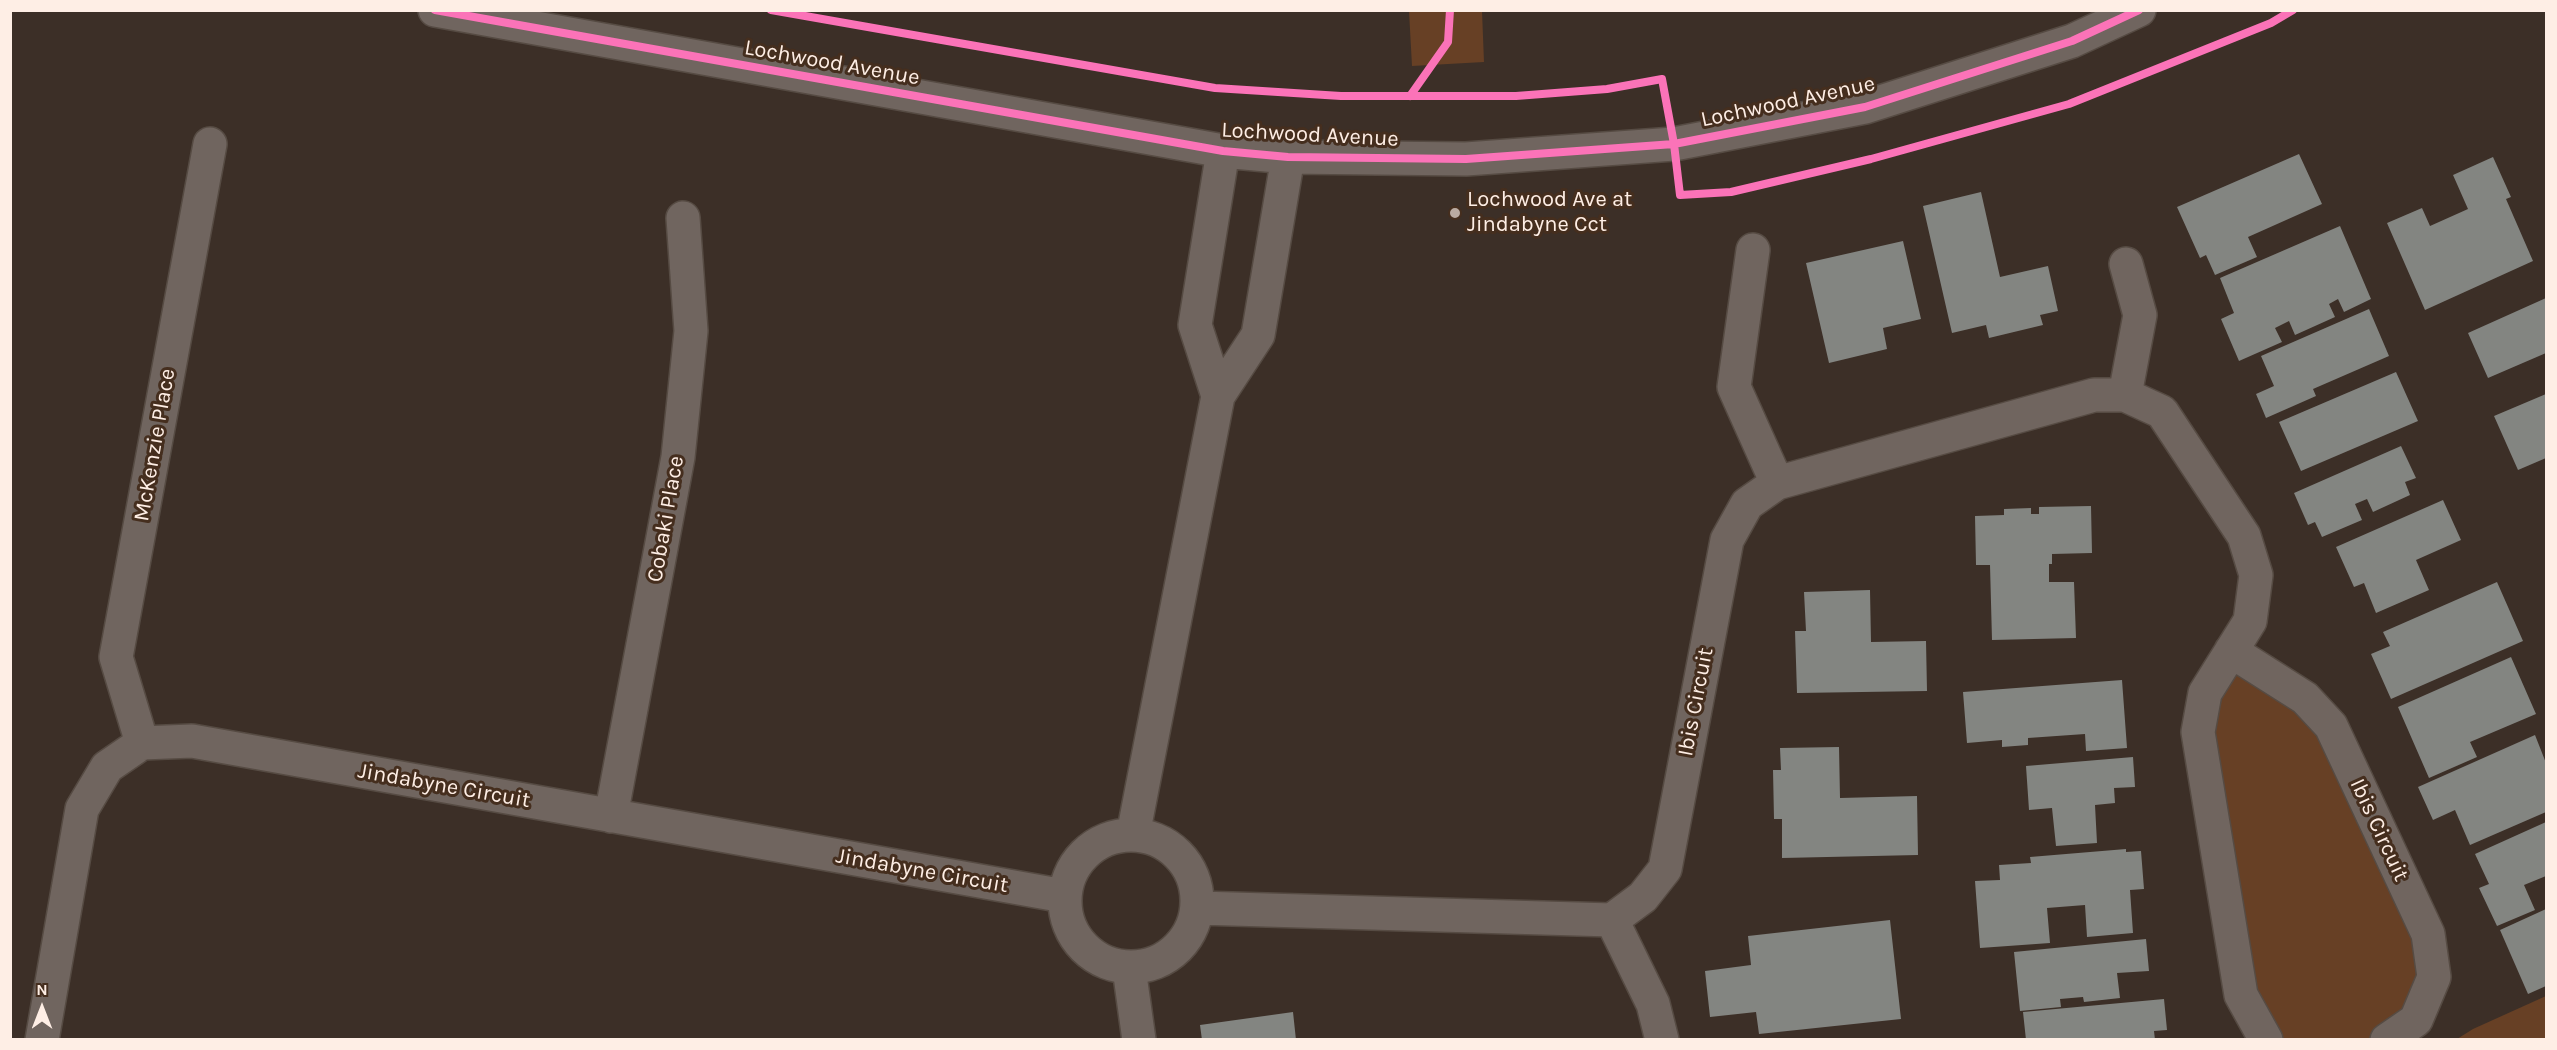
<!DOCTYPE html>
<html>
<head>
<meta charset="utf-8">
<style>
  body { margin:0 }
  #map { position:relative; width:2557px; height:1050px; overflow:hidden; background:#3c2f27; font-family:Karla,sans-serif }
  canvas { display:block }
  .frame { position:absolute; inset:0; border:12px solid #feeee5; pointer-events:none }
  .north { position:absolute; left:12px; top:978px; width:60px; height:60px; -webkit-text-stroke:4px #452e1e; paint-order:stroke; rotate:0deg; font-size:16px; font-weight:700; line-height:24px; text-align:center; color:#feeee5 }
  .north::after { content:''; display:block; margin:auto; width:21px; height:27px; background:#feeee5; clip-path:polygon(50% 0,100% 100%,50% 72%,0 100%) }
</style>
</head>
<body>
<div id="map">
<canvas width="2557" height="1050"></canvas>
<div class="frame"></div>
<div class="north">N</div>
</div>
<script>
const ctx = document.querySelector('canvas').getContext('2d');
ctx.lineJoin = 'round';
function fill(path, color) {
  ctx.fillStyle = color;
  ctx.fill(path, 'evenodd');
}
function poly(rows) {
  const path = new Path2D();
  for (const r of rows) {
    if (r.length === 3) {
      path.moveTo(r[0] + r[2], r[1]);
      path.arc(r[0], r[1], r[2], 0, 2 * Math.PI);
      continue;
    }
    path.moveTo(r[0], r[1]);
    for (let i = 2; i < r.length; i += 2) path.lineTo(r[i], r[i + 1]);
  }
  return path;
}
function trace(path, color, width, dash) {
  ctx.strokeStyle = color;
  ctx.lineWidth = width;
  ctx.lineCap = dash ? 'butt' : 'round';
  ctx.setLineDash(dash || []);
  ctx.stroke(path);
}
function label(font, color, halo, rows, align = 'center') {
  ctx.font = font + ' Karla,sans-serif';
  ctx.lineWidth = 6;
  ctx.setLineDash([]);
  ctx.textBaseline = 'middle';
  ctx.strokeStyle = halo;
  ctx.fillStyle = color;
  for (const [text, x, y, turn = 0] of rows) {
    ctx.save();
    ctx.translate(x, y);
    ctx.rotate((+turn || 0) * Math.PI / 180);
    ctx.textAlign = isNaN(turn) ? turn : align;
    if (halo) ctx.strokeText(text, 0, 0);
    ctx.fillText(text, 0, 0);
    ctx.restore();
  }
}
const green = poly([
  [1409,11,1482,11,1484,62,1412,66],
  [2231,651,2305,698,2434,977,2387,1039,2266,1039,2205,693],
  [2546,996,2546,1039,2457,1039,2473,1029]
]);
const building = poly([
  [2299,154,2322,204,2248,237,2257,257,2215,275,2206,255,2200,258,2177,207],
  [2493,157,2511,197,2506,199,2533,261,2425,310,2387,223,2422,208,2430,226,2468,209,2453,175],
  [1981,192,2000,277,2048,266,2058,311,2040,315,2043,325,1989,338,1986,325,1952,333,1923,206],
  [2340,226,2371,299,2344,312,2338,299,2329,304,2335,317,2295,335,2289,321,2275,328,2282,342,2239,361,2221,319,2234,313,2220,278],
  [1903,241,1921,319,1883,328,1887,349,1829,363,1806,263],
  [2546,298,2546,353,2488,378,2468,333],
  [2369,309,2389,356,2313,389,2316,396,2266,418,2256,394,2274,386,2261,356],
  [2396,372,2418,421,2301,471,2279,422],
  [2546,394,2546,458,2518,470,2494,416],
  [2401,446,2416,478,2405,482,2410,495,2373,512,2367,499,2355,504,2362,520,2322,537,2315,522,2308,525,2294,493],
  [2443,500,2461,540,2416,560,2429,590,2376,613,2364,583,2354,587,2336,547],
  [2091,506,2092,553,2052,554,2052,564,2049,564,2049,582,2074,582,2076,638,1992,640,1990,565,1976,565,1975,516,2004,515,2004,509,2031,508,2031,514,2039,514,2039,507],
  [2497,582,2523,641,2391,699,2371,654,2390,646,2383,632],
  [1870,590,1871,642,1926,641,1927,691,1797,693,1795,631,1806,631,1804,592],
  [2511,657,2536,714,2470,742,2477,757,2429,778,2398,707],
  [2122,680,2127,748,2086,751,2085,734,2028,738,2028,745,2002,747,2002,740,1967,743,1963,692],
  [2535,735,2546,763,2546,812,2470,845,2455,810,2433,820,2418,787],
  [1839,747,1840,798,1917,796,1918,855,1782,858,1782,819,1774,819,1773,770,1781,770,1780,748],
  [2133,757,2135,787,2114,788,2115,803,2095,805,2097,843,2056,846,2052,808,2029,810,2026,766],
  [2546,822,2546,876,2524,885,2535,910,2497,926,2479,888,2489,884,2475,854],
  [2126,849,2126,852,2141,851,2144,889,2130,890,2133,933,2087,937,2085,905,2047,908,2050,943,1980,948,1975,881,2000,880,1999,865,2031,863,2030,857],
  [2546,909,2546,986,2528,994,2500,930],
  [1890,920,1901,1019,1759,1034,1756,1012,1710,1017,1705,971,1751,965,1748,936],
  [2146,939,2149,971,2117,973,2120,998,2084,1002,2083,997,2060,999,2061,1007,2020,1011,2014,952],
  [2164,999,2167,1030,2154,1031,2155,1040,2026,1040,2023,1012],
  [1293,1012,1296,1040,1202,1040,1200,1025]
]);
const minor = poly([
  [435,10,1223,151,1288,157,1466,159,1674,144,1865,107,2072,41,2139,10],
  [1753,250,1734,387,1777,483],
  [2125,395,2140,315,2126,264],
  [1218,396,1195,325,1223,151],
  [2231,651,2305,698,2331,726,2428,934,2434,977,2416,1020,2387,1040],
  [142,743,116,657,210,144],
  [611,816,678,457,691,331,683,218],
  [1133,835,1218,396,1258,335,1288,157],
  [1131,901,66],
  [1198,908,1612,920],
  [1129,968,1139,1040],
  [42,1040,82,809,107,767,142,743,192,741,1064,896],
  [1662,1040,1653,1004,1612,920,1643,897,1665,869,1727,540,1747,504,1777,483,2094,395,2125,395,2162,412,2244,536,2256,575,2250,621,2205,693,2198,732,2241,995,2266,1040]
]);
const cycleway = poly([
  [435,10,1223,151,1288,157,1466,159,1674,144,1865,107,2072,41,2139,10],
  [771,10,1215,88,1341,96,1516,96,1607,89,1662,79,1674,144,1680,195,1731,192,1871,159,2069,104,2271,23,2293,10],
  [1410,96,1448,42,1450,10]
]);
const markers = [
  [1455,213,6,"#baaba2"]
];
const streetNames = [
  ["Lochwood Avenue",832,63,10],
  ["Lochwood Avenue",1788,102,-12],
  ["Lochwood Avenue",1310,135,3],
  ["McKenzie Place",155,445,-80],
  ["Cobaki Place",666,519,-80],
  ["Ibis Circuit",1696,702,-79],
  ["Jindabyne Circuit",444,786,10],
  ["Ibis Circuit",2379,830,65],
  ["Jindabyne Circuit",922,871,10]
];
const poiNames = [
  ["Lochwood Ave at",1467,200],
  ["Jindabyne Cct",1467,225]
];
fill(green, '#674025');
fill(building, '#838581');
trace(minor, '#564b43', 36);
trace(minor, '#70655f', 33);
trace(cycleway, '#fb73b8', 8);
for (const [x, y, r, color] of markers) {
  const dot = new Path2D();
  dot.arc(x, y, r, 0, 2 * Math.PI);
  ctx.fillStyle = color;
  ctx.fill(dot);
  trace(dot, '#452e1e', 2);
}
label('22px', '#feeee5', '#452e1e', streetNames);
label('22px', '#feeee5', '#452e1e', poiNames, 'left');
</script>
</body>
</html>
